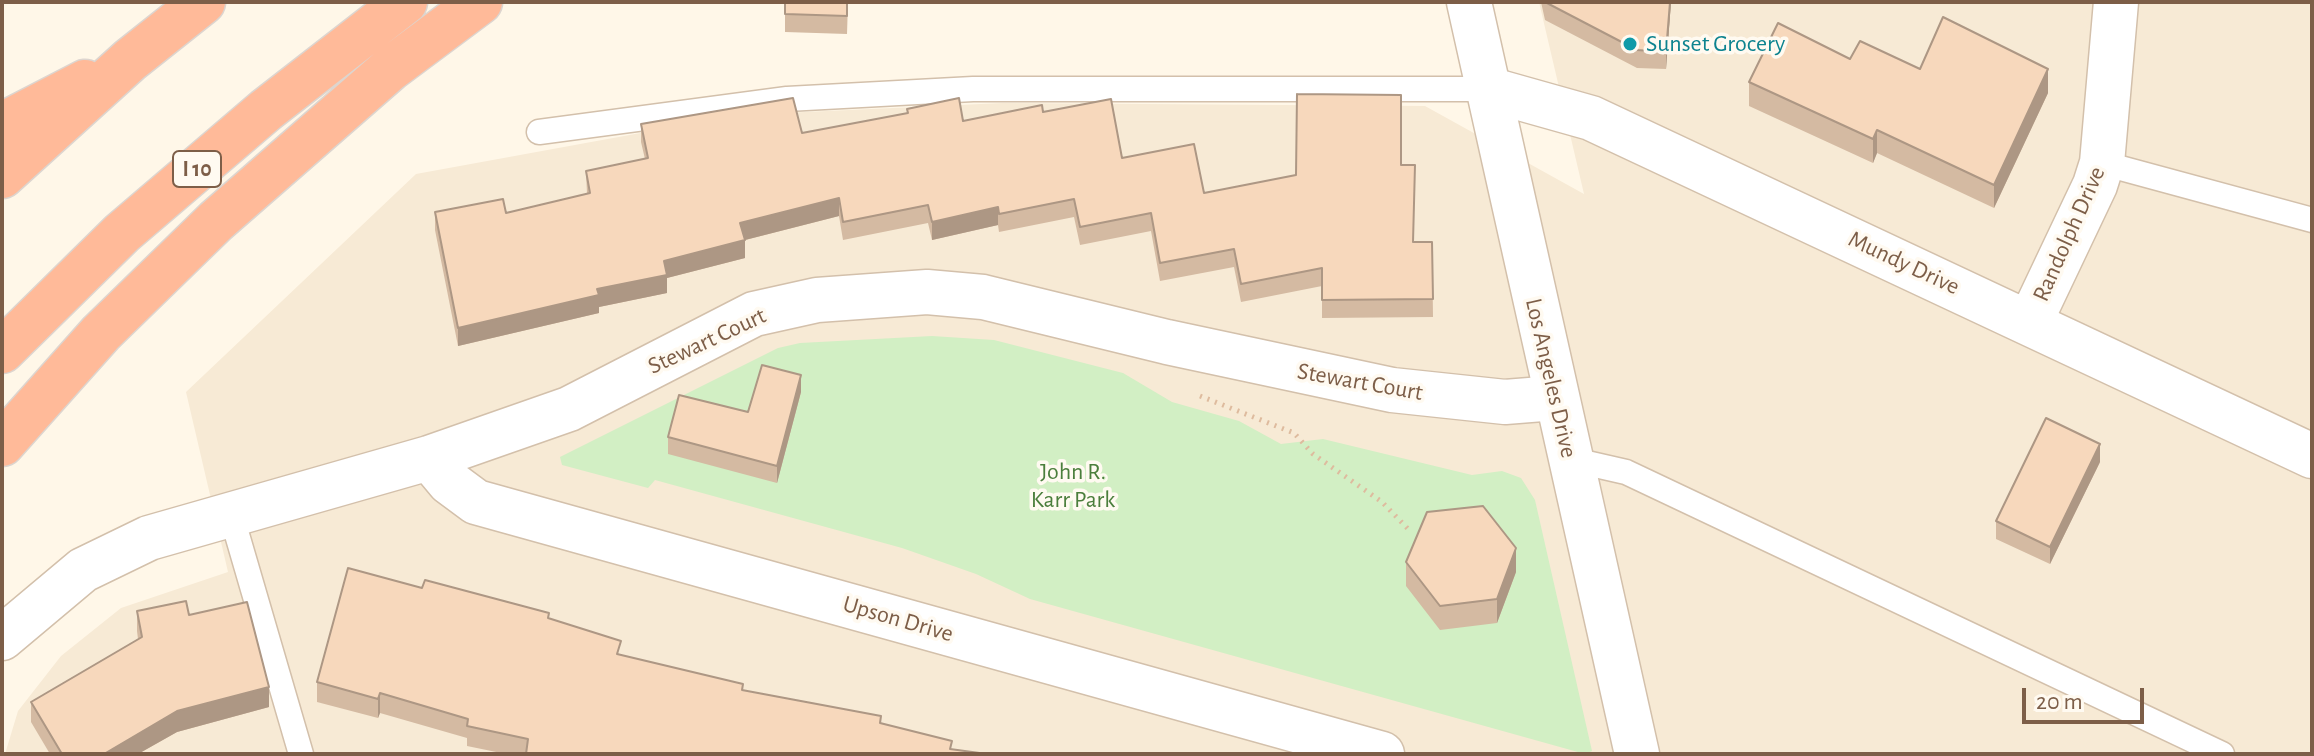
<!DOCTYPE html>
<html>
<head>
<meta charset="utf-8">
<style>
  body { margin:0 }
  #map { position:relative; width:2314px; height:756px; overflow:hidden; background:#fff7e8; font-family:"Alegreya Sans",sans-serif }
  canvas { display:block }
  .frame { position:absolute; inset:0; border:4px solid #7d5e48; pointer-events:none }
  .scale { position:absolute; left:2022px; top:688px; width:122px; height:36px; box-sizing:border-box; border:4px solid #7d5e48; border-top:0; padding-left:10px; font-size:24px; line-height:28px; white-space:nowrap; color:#7d5e48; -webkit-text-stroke:6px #fffaf1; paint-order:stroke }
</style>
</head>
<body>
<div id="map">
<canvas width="2314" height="756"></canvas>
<div class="frame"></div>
<div class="scale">20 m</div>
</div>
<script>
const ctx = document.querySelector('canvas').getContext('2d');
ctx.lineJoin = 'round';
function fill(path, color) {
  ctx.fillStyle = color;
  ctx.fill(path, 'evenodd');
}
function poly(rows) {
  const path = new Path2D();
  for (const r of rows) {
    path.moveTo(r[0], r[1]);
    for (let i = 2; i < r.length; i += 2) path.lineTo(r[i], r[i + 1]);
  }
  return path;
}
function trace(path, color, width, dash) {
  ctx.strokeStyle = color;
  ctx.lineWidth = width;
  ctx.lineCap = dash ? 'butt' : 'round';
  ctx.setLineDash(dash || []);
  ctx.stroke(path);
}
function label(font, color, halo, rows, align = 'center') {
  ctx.font = font + ' "Alegreya Sans",sans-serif';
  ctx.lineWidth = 7;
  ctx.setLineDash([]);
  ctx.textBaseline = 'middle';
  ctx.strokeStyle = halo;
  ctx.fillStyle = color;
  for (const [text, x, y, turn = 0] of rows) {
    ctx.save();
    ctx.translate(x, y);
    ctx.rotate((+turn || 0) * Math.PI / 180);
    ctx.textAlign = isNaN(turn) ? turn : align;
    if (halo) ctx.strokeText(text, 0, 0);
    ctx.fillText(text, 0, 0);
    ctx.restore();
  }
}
const residential = poly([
  [1539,2,2312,2,2312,754,5,754,18,711,61,656,121,608,228,572,186,392,416,174,739,115,1003,103,1425,106,1584,194]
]);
const green = poly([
  [932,336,994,340,1123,373,1172,402,1239,421,1281,444,1323,439,1472,475,1502,471,1521,478,1535,500,1592,751,1585,754,1030,599,976,574,902,548,655,480,648,488,562,465,560,457,778,348,800,343]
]);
const path = poly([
  [1200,396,1294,433,1313,454,1382,502,1411,532]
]);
const service = poly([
  [539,132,787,99,973,89,1488,89],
  [2102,163,2312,220],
  [1569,459,1626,472,2222,754],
  [231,514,301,754]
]);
const minor = poly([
  [1488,89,1591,118,2312,456],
  [2030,322,2095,185,2102,163,2116,2],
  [429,458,449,482,476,502,1382,754],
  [2,638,83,570,149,538,429,458,569,409,754,314,817,300,927,292,983,297,1167,342,1392,390,1505,402,1555,398]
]);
const tertiary = poly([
  [1469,2,1637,754]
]);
const motorway = poly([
  [2,125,85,82],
  [2,176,130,60,203,2],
  [2,351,122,233,266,110,405,2],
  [2,444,101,333,216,221,390,69,480,2]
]);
const wall = poly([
  [785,2,848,2,847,34,785,32],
  [1541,2,1671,2,1666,69,1637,68,1545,20],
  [1850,59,2048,93,1994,208,1877,153,1873,163,1749,106,1749,82],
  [907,109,963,121,1043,112,1122,158,1204,193,1401,165,1413,242,1432,242,1433,317,1322,318,1322,286,1241,302,1234,267,1160,281,1151,231,1080,245,1074,217,999,232,998,225,932,240,928,223,843,240,839,216,745,240,745,258,667,278,667,293,599,307,599,313,458,346,435,230,435,212,506,213,587,194,586,171,645,159,641,142,641,124,802,133,907,113],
  [801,392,777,483,668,454,668,437,748,412],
  [2100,462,2050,564,1996,539,1996,521],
  [1406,562,1516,572,1497,623,1440,630,1406,586],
  [422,588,549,619,621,655,743,690,881,724,952,749,987,754,506,754,467,746,467,738,380,713,378,718,317,702,317,682],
  [137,611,189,615,269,707,177,732,138,754,50,754,31,722,31,702,138,639,137,631]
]);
const shadedWall = poly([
  [1670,2,1671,2,1666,69,1666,52],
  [2048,69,2048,93,1994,208,1994,185],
  [1877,130,1877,153,1873,163,1873,139],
  [839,198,839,216,745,240,745,258,667,278,667,293,599,307,599,313,458,346,458,328,664,261,740,223],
  [998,207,998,225,932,240,932,222],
  [801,375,801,392,777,483,777,466],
  [2100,444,2100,462,2050,564,2050,547],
  [1516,548,1516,572,1497,623,1497,599],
  [269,687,269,707,177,732,138,754,104,754,177,711],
  [380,693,380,713,378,718,378,699]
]);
const building = poly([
  [785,2,847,2,847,16,785,14,785,2],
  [1545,2,1670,2,1666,52,1637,50,1545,2],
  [1943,17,2048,69,1994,185,1877,130,1873,139,1749,82,1778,23,1850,59,1860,41,1920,69,1943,17],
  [1297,94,1401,95,1401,165,1415,165,1413,242,1432,242,1433,299,1322,300,1322,268,1241,284,1234,249,1160,263,1151,213,1080,227,1074,199,999,214,998,207,932,222,928,205,843,222,839,198,740,223,745,240,664,261,667,275,597,289,599,295,458,328,435,212,503,199,506,213,590,193,586,171,648,158,641,124,793,98,802,133,908,113,907,109,959,98,963,121,1042,105,1043,112,1111,99,1122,158,1194,144,1204,193,1296,175,1297,94],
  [762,365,801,375,777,466,668,437,679,395,748,412,762,365],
  [2046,418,2100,444,2050,547,1996,521,2046,418],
  [1483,506,1516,548,1497,599,1440,606,1406,562,1427,512,1483,506],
  [348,568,422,588,425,580,549,613,548,618,621,641,617,654,743,684,742,690,881,716,880,723,952,741,950,749,987,754,526,754,528,739,467,726,468,719,380,693,378,699,317,682,348,568],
  [186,601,189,615,247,602,269,687,177,711,104,754,62,754,31,702,142,637,137,611,186,601]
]);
const markers = [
  [1630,44,8,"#0f9aa8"]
];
const shields = [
  [197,169,48]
];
const shieldNames = [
  ["I 10",197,169]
];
const cultureNames = [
  ["Sunset Grocery",1646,44]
];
const streetNames = [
  ["Randolph Drive",2069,234,-66],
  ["Mundy Drive",1904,263,25],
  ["Stewart Court",707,341,-25],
  ["Los Angeles Drive",1551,378,77],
  ["Stewart Court",1360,382,10],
  ["Upson Drive",898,619,16]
];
const parkNames = [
  ["John R.",1073,472],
  ["Karr Park",1073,500]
];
fill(residential, '#f7ead5');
fill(green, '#d2efc4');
trace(service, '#d3c0ab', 27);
trace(minor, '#d3c0ab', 47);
trace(tertiary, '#d3c0ab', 47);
trace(motorway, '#ddd5cf', 47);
trace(path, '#debb9e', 5, [2, 6]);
trace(service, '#fff', 24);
trace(minor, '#fff', 44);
trace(tertiary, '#fff', 44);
trace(motorway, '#ffba99', 44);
fill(wall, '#d4baa2');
fill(shadedWall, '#ad9784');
fill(building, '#f7d8bc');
trace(building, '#ad9784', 2);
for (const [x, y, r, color] of markers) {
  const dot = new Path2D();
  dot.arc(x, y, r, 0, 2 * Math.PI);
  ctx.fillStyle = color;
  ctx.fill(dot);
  trace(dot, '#fffaf1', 3);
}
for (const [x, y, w] of shields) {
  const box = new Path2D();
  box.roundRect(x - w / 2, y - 18, w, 36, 6);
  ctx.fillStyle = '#fffaf1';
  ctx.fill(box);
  trace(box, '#7d5e48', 2);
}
label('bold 22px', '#7d5e48', null, shieldNames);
label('24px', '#0d838f', '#fffaf1', cultureNames, 'left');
label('24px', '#7d5e48', '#fffaf1', streetNames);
label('24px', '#4b7e3c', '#fffaf1', parkNames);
</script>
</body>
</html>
